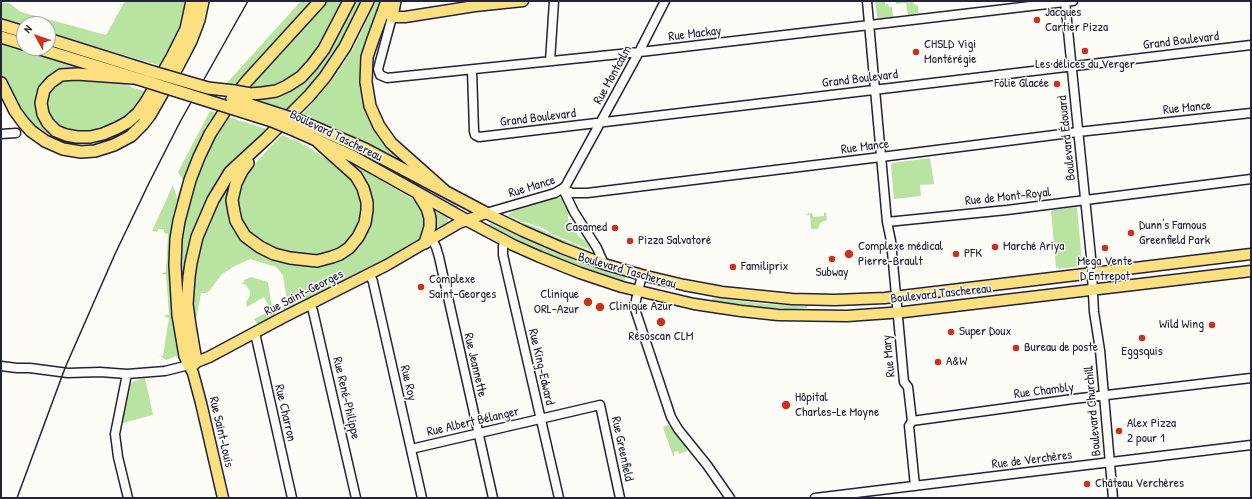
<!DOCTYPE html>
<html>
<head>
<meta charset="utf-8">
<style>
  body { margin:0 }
  #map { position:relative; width:1252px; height:499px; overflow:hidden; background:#fdfcf7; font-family:"Patrick Hand",sans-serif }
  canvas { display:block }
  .frame { position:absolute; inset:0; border:2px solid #22223b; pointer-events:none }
  .north { position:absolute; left:16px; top:16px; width:40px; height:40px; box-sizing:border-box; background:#fdfcf7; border:1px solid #a5a5ac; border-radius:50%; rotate:310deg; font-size:11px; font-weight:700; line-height:16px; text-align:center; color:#22223b }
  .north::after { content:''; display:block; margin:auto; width:14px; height:18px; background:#c8321e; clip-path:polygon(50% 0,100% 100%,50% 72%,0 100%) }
</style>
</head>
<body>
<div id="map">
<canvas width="1252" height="499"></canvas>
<div class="frame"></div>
<div class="north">N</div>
</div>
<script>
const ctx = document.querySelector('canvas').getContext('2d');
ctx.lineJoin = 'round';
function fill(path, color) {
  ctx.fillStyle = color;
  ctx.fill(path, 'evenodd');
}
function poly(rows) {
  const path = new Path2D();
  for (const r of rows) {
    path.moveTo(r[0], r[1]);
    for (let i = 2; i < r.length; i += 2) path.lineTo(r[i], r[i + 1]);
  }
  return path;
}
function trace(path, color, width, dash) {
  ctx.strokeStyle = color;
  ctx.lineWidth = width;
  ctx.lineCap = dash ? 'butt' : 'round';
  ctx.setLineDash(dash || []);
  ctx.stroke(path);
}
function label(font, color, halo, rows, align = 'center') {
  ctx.font = font + ' "Patrick Hand",sans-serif';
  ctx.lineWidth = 3;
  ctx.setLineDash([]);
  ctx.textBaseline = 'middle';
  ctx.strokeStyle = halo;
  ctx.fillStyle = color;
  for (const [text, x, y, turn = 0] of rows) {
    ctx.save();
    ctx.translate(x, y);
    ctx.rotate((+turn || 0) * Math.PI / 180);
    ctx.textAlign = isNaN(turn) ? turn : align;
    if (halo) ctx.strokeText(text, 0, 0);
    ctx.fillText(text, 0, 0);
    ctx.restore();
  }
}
const green = poly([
  [125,1,187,1,180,29,161,66,48,32,48,24,24,24,24,25,1,18,1,2,9,3,21,12,106,35],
  [301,1,313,1,235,87,225,85],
  [324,1,344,1,323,40,315,53,302,68,282,83,271,88,245,89],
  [353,1,362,1,344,38,331,59,311,86,286,111,248,100,249,98,287,90],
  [376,1,385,1,367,49,366,104,416,171,373,147,348,135,301,116,329,84,342,66,355,45],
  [875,1,885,1,885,5,888,4,889,7,892,7,893,17,878,18,877,16],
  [896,1,913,1,914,4,918,6,918,14,908,15,906,3,896,4],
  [1,44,98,72,48,80,44,123,100,139,157,95,134,129,103,146,75,148,39,134,18,110,1,77],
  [61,79,105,80,131,86,131,87,147,92,142,100,125,120,98,132,65,131,48,119,45,96],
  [210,111,217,113,207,129,191,163,182,187,175,217,171,243,169,281,173,316,178,355,177,357,176,356,166,360,159,355,163,356,169,318,165,317,165,315,169,315,169,314,166,274,162,274,162,273,166,272,168,234,164,233,164,229,158,229,157,232,152,231,173,185,177,198,183,180,178,172],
  [225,116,267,129,235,163,209,202,185,315,178,275,179,248,193,182],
  [282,135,293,140,294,139,308,147,343,170,343,171,353,182,361,198,361,214,356,230,345,243,329,252,315,254,292,252,270,246,257,238,248,230,241,217,238,204,239,193,243,182,249,171,269,148],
  [930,158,934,184,920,185,921,196,894,199,891,166,892,163],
  [349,161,419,203,427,215,424,234,421,238,404,250,381,262,284,311,282,303,285,303,287,301,283,275,276,267,250,259,233,267,222,274,210,290,206,293,201,293,196,320,196,327,198,328,199,338,197,340,191,307,193,265,208,218,232,177,230,189,247,244,332,261,370,216,348,164],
  [403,175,457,205,457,206,456,207,452,205,401,178],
  [553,198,561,198,565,201,569,210,568,219,579,237,586,241,591,250,552,234,543,228,524,222,520,222,520,221,513,217,512,218,508,215,510,213,516,210],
  [430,207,446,216,448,220,446,223,431,233],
  [1076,207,1077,208,1082,261,1080,265,1078,266,1059,269,1058,267,1056,268,1051,210],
  [824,212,826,213,827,220,820,223,818,229,811,229,810,215,806,215,806,214,812,213,813,217,824,216],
  [491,223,551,251,597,268,627,277,625,279,625,281,582,267,539,250,499,231,490,225],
  [518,223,524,223,542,230,552,235,593,252,591,253,578,248],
  [251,277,268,282,271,303,274,305,276,304,277,308,271,310,264,297,247,307,246,302,250,296,250,291,246,285,241,283,244,282,244,280],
  [712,298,766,304,807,306,807,308,786,309,757,307,712,301],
  [270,311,271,312,274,311,276,315,257,324,254,319],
  [145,378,153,415,119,424,129,385,134,381],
  [669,425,688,450,687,451,679,454,678,451,674,452,674,455,673,456,663,427]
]);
const minor = poly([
  [867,1,887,222,891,241,904,382,908,387,912,421,909,426,915,486],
  [1065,1,1091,257,1094,312,1100,350,1113,498],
  [392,17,378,69,380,75,387,78,649,51,1073,1],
  [550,61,554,1],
  [472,70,474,131,475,135,479,137,1251,45],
  [1,134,16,133],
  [563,189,572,193,587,193,881,157,1078,132,1251,113],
  [563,189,574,212,597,248,604,264],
  [486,213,555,193,565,187,639,52,665,1],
  [887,222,1007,210,1251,179],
  [432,239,436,247,439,257,493,498],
  [505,241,503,246,503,255,559,498],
  [370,274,373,282,422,498],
  [642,275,636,300,635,309,671,417,678,429,707,465,730,498],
  [310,304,313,311,356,498],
  [255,333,292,498],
  [1,366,17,368,30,368,68,373,100,372,127,374,165,371,189,365],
  [127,374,115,434,118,457,128,498],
  [912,421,1073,399,1251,378],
  [411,449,600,405,620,498],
  [815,498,1251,445]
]);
const major = poly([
  [392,17,405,17,475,6,523,1],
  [466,220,513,245,540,257,580,273,622,287,694,304,741,311,778,315,847,316,904,312,1251,271],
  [223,498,201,403,193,373,189,365,209,357,282,318,387,265,459,223,486,213,523,231,562,248,604,264,642,275,684,285,722,292,792,299,835,300,885,298,1251,254]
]);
const highway = poly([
  [387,1,372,42,367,57,366,82,370,106,379,126,391,143,445,191],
  [392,17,395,1],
  [1,25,24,32],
  [1,37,24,44],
  [48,39,153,72],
  [37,48,148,82],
  [133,78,77,74,61,75,51,82,44,90,41,103,43,114,48,123,56,131,66,135,77,137,90,137,103,134,117,128,128,122,138,113,146,102,172,57,186,29,192,1],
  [1,83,15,111,23,122,31,131,45,141,63,149,81,152,95,151,114,145,131,136,143,124,150,115,178,66,191,41,199,20,203,1],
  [208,88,234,91],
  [251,94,262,93,276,91,287,86,301,77,312,65,324,49,349,1],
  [300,121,365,149,486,213],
  [296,131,352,156,466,220],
  [248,163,242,171,236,183,232,200,234,212,236,221,245,236,260,247,274,254,290,258,317,261,332,257,340,254,349,248,358,237,365,223,367,210,367,202,363,188,356,176,318,142],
  [419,195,427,208,430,218,430,227,425,243],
  [194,364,195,355,190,326,187,304,189,277,191,263,197,237,213,200,230,172,267,138,309,96,325,77,345,47,368,1],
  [189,365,185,356,178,315,175,265,176,239,179,221,190,180,199,157,210,134,232,100,247,81,320,1]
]);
const rail = poly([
  [17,498,65,368,115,254,149,183,180,122,248,1]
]);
const highwayBridge = poly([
  [153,72,208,88],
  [148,82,272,121,296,131],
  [234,91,251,94],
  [232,99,300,121]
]);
const markers = [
  [1037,20,4,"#c8321e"],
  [1085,51,4,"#c8321e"],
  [916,52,4,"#c8321e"],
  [1057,84,4,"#c8321e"],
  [615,228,4,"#c8321e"],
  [1131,233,4,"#c8321e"],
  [630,241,4,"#c8321e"],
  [995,247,4,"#c8321e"],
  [1105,248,4,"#c8321e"],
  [849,254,5,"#c8321e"],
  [956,254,4,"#c8321e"],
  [832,259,4,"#c8321e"],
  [733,267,4,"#c8321e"],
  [421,287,4,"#c8321e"],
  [588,302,5,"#c8321e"],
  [600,307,5,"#c8321e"],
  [661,322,5,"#c8321e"],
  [1212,325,4,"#c8321e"],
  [951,332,4,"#c8321e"],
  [1142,338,4,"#c8321e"],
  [1016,348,4,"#c8321e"],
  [938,362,4,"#c8321e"],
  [786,405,5,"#c8321e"],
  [1119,431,4,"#c8321e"],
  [1087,484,4,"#c8321e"]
];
const poiNames = [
  ["Jacques",1045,13],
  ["Cartier Pizza",1045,28],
  ["CHSLD Vigi",924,45],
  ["Montérégie",924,60],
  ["Les délices du Verger",1085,65,"center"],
  ["Folie Glacée",1049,84,"right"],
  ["Dunn's Famous",1139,226],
  ["Greenfield Park",1139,241],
  ["Casamed",607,228,"right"],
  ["Pizza Salvatoré",638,241],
  ["Complexe médical",858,247],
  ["Pierre-Brault",858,262],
  ["Marché Ariya",1003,247],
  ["PFK",964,254],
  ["Mega Vente",1105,262,"center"],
  ["D'Entrepot",1105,277,"center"],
  ["Familiprix",741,267],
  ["Subway",832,273,"center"],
  ["Complexe",429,280],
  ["Saint-Georges",429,295],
  ["Clinique",579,295,"right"],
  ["ORL-Azur",579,310,"right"],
  ["Clinique Azur",609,307],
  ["Wild Wing",1204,325,"right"],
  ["Super Doux",959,332],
  ["Résoscan CLM",661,337,"center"],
  ["Bureau de poste",1024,348],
  ["Eggsquis",1142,352,"center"],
  ["A&W",946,362],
  ["Hôpital",795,398],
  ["Charles-Le Moyne",795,413],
  ["Alex Pizza",1127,424],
  ["2 pour 1",1127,439],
  ["Château Verchères",1095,484]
];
const streetNames = [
  ["Rue Mackay",695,34,-7],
  ["Grand Boulevard",1181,41,-7],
  ["Rue Montcalm",613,75,-61],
  ["Grand Boulevard",860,79,-7],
  ["Rue Mance",1187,108,-6],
  ["Grand Boulevard",538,118,-7],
  ["Boulevard Taschereau",336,136,26],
  ["Boulevard Édouard",1067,138,-96],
  ["Rue Mance",865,147,-7],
  ["Rue Mance",532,187,-17],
  ["Rue de Mont-Royal",1008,197,-6],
  ["Boulevard Taschereau",627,271,16],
  ["Rue Saint-Georges",304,293,-27],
  ["Boulevard Taschereau",941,294,-6],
  ["Rue Mary",889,356,-96],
  ["Rue Jeannette",475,365,77],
  ["Rue King-Edward",541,367,77],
  ["Rue Roy",408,383,77],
  ["Rue Chambly",1044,391,-7],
  ["Rue René-Philippe",346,398,77],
  ["Boulevard Churchill",1093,411,-95],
  ["Rue Charron",285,413,77],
  ["Rue Albert Bélanger",473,422,-13],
  ["Rue Saint-Louis",221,432,77],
  ["Rue Greenfield",622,449,78],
  ["Rue de Verchères",1032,460,-7]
];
fill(green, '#b8e3a1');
trace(minor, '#22223b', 11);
trace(major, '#22223b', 13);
trace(highway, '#22223b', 14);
trace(minor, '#fdfcf7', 8);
trace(major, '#fce080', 10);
trace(highway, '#fce080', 11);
trace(rail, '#22223b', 1.5);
trace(highwayBridge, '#22223b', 14, []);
trace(highwayBridge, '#fce080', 11);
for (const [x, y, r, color] of markers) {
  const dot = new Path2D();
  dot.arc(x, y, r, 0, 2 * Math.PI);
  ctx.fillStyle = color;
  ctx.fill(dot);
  trace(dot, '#fdfcf7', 1.5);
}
label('13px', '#22223b', '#fdfcf7', poiNames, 'left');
label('13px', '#22223b', '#fdfcf7', streetNames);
</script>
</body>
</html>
